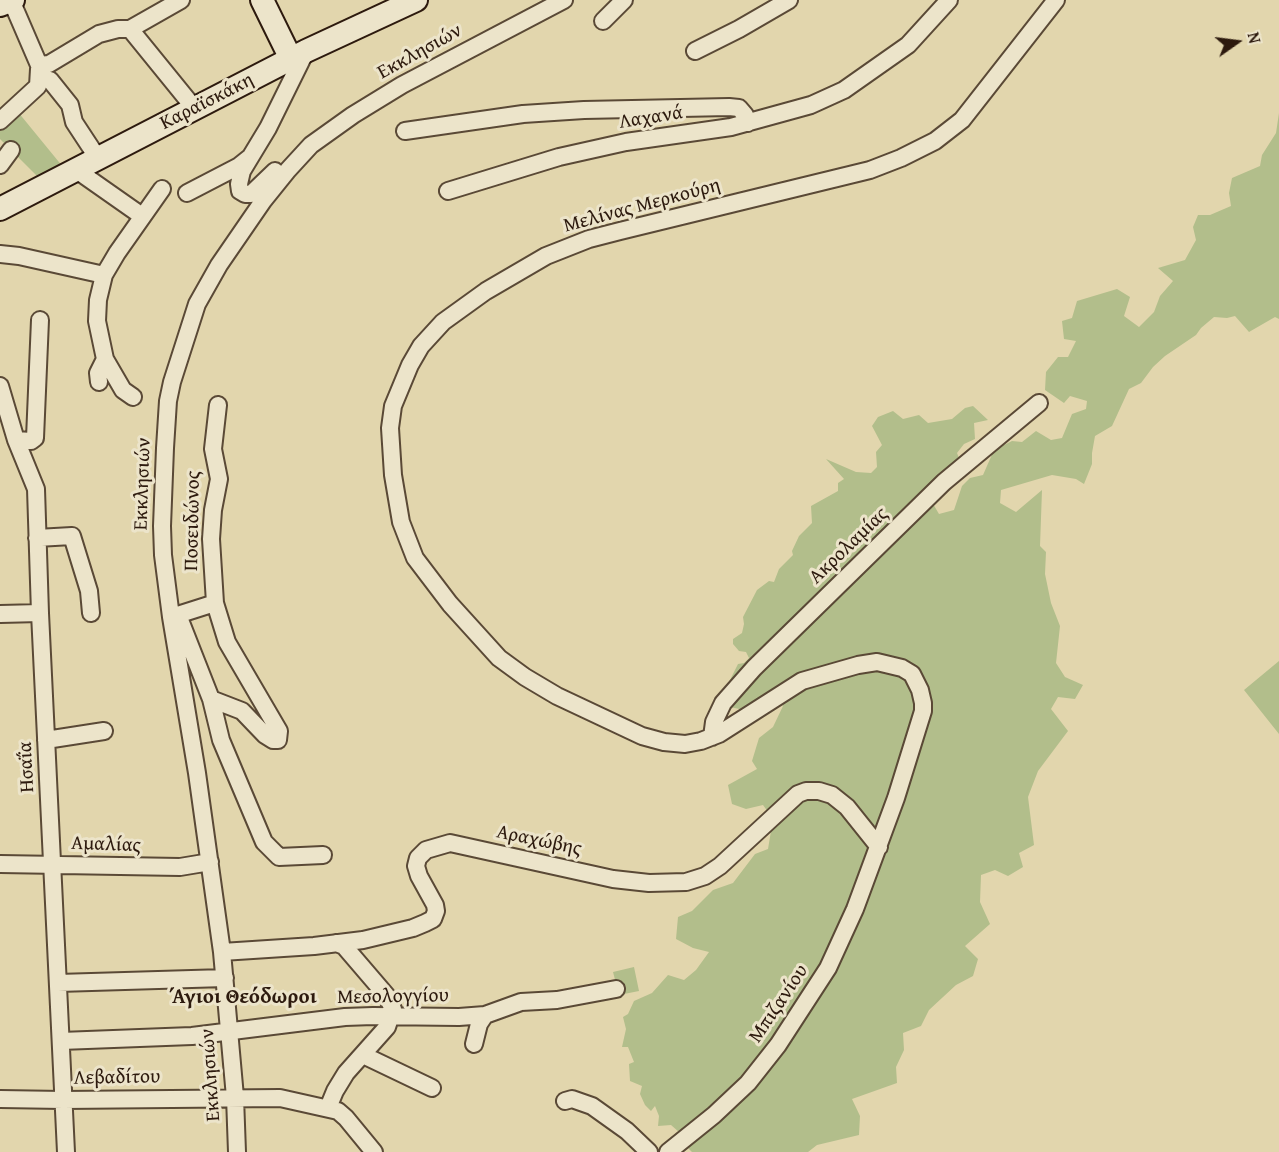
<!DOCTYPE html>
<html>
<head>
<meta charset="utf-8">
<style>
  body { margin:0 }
  #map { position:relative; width:1279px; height:1152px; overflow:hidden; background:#e2d6ad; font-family:"Gentium Book Plus",serif }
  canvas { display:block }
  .north { position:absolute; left:1207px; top:12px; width:60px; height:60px; -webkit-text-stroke:4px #ece4ca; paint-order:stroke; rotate:76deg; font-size:16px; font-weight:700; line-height:24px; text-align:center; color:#2d1a0e }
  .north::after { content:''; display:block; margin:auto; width:21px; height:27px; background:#2d1a0e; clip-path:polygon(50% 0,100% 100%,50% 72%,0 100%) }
</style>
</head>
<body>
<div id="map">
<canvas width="1279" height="1152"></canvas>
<div class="north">N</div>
</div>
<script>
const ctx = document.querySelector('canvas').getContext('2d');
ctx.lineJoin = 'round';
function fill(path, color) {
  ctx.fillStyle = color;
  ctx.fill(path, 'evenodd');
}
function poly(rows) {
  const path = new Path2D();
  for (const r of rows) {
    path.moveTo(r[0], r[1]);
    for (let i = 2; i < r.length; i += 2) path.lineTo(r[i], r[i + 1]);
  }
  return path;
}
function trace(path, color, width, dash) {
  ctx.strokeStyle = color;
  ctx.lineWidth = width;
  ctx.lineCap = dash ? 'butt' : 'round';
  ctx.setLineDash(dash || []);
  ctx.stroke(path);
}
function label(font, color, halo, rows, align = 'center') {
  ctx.font = font + ' "Gentium Book Plus",serif';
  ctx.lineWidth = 6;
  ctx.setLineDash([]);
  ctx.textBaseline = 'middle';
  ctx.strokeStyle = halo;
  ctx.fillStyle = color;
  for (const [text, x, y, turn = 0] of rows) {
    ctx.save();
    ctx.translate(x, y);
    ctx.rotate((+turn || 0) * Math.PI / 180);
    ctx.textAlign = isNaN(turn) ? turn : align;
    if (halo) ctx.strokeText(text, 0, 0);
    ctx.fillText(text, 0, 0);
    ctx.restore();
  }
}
const green = poly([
  [18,112,63,167,40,179,0,139,0,130],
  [1279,113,1279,319,1275,317,1249,332,1235,316,1227,318,1214,317,1201,328,1196,335,1165,356,1153,367,1141,383,1129,389,1112,426,1095,436,1092,453,1092,464,1084,484,1076,479,1052,475,1001,490,1000,503,1016,512,1042,490,1040,546,1046,552,1045,574,1051,603,1060,626,1056,663,1065,677,1083,685,1075,699,1058,697,1051,709,1068,731,1038,771,1028,797,1034,845,1019,853,1023,867,1008,876,995,870,981,875,980,902,990,924,965,946,978,959,973,976,956,985,929,1010,921,1026,903,1033,904,1050,896,1067,897,1083,852,1099,860,1116,859,1135,817,1145,808,1152,692,1152,679,1139,679,1132,671,1125,658,1126,659,1116,655,1106,651,1111,645,1105,640,1094,642,1086,630,1081,629,1064,634,1062,628,1047,622,1047,626,1029,623,1017,628,1014,634,1001,652,993,668,975,684,980,696,970,709,952,693,948,676,939,678,917,692,911,713,890,733,883,755,854,768,849,773,819,763,805,746,809,732,804,728,785,757,769,752,761,759,738,773,727,783,706,777,693,744,710,730,707,727,697,728,684,738,664,744,663,749,658,746,652,739,651,733,644,733,639,742,633,744,624,743,617,757,590,769,581,774,582,779,569,793,555,792,551,799,536,812,523,811,506,838,491,838,483,844,479,826,459,856,472,871,473,877,467,876,452,882,445,872,426,878,417,893,411,903,419,919,415,928,423,952,419,965,408,973,406,988,420,974,423,975,439,964,444,957,453,959,458,931,483,926,492,939,514,954,510,962,486,970,478,983,475,994,450,1012,441,1022,442,1036,431,1051,440,1062,438,1072,414,1086,409,1087,401,1070,396,1064,403,1045,390,1046,372,1058,357,1068,357,1076,341,1064,339,1062,321,1072,318,1077,301,1117,289,1130,297,1124,316,1139,327,1154,312,1160,296,1173,281,1158,268,1185,260,1196,240,1193,227,1198,215,1210,215,1231,206,1229,193,1232,178,1260,166,1262,155,1276,133],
  [1279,661,1279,734,1244,690],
  [634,967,639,991,619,995,613,972]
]);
const street = poly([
  [14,0,14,7,39,65],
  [603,21,624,0],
  [130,29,195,109],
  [695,51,739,29,789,0],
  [39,65,49,64,99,34,118,29,130,29,181,0],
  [39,79,50,80,70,105,74,122,97,157],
  [0,121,38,86,39,69],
  [405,131,523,114,584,110,729,107,739,108,745,115,748,123],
  [0,165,11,150],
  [75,169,142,216],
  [275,171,251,194,245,194,240,191,239,184,242,171,268,128,306,51],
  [448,191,559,157,626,142,731,127,811,105,844,90,908,45,949,0],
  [187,193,239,166,249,158],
  [0,254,19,256,104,275],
  [99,382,98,373,105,359],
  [0,386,16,440,36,489,40,613,66,1152],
  [133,397,123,390,105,359,97,321,98,300,104,275,117,253,162,189],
  [16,440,31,441,35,438,40,320],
  [37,538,72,536,89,591,91,613],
  [0,614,40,613],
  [178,615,211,699,221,740,264,842,279,857,323,855],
  [171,617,215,603],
  [211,699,242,711,265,735,273,740,278,740,279,731,227,642,215,603,211,539,213,510,219,479,213,449,218,405],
  [712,737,714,722,723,703,754,668,944,482,1039,403],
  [46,740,104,731],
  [0,864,180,867,210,862],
  [222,952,314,946,363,940,413,928,425,923,433,919,436,911,435,905,419,876,416,866,418,858,426,850,450,843,613,879,649,883,686,882,705,876,720,866,798,794,806,791,819,791,832,795,847,807,879,847],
  [58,983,225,978],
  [61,1041,192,1036,345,1017,373,1016,459,1017,485,1015,521,1002,557,1000,616,989],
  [474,1044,479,1024,485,1015],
  [363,1055,432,1088],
  [0,1099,63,1100,280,1098,338,1111,346,1118,374,1152],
  [565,1101,572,1099,592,1106,627,1131,649,1152],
  [328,1108,335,1091,346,1073,387,1027,393,1009,386,995,344,946,336,943],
  [237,1152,235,1097,222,952,197,773,171,617,163,555,162,526,165,448,168,401,172,382,197,304,219,265,263,201,288,170,311,145,353,115,402,85,564,0],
  [668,1152,714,1115,748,1083,778,1045,828,968,855,909,896,798,923,711,923,703,920,690,912,674,902,668,877,662,858,665,802,681,719,734,701,741,685,744,664,742,642,736,557,696,525,677,499,658,450,604,415,558,401,522,393,475,390,428,393,406,410,365,421,346,443,322,486,291,546,256,589,239,620,231,870,170,901,158,935,141,962,120,1056,0]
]);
const secondary = poly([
  [262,0,291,59],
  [0,5,13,0],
  [0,209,306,51,416,0]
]);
const streetNames = [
  ["Εκκλησιών",420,52,-29],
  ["Καραϊσκάκη",207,102,-27],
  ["Λαχανά",651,118,-9],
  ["Μελίνας Μερκούρη",642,206,-15],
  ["Εκκλησιών",143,484,-88],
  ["Ποσειδώνος",193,521,-89],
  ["Ακρολαμίας",849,546,-44],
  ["Ησαΐα",27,767,-93],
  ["Αραχώβης",539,841,12],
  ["Αμαλίας",106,845,2],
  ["Μεσολογγίου",393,997,-1],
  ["Μπιζανίου",779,1004,-56],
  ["Εκκλησιών",211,1075,-94],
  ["Λεβαδίτου",117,1078,-1]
];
const neighbourhoodNames = [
  ["Άγιοι Θεόδωροι",243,998]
];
fill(green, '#b2be8b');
trace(street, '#5a4936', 20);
trace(secondary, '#2d1a0e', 26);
trace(street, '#ece4ca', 16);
trace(secondary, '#ece4ca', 22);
label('20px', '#2d1a0e', '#ece4ca', streetNames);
label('bold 21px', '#2d1a0e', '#ece4ca', neighbourhoodNames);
</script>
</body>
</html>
